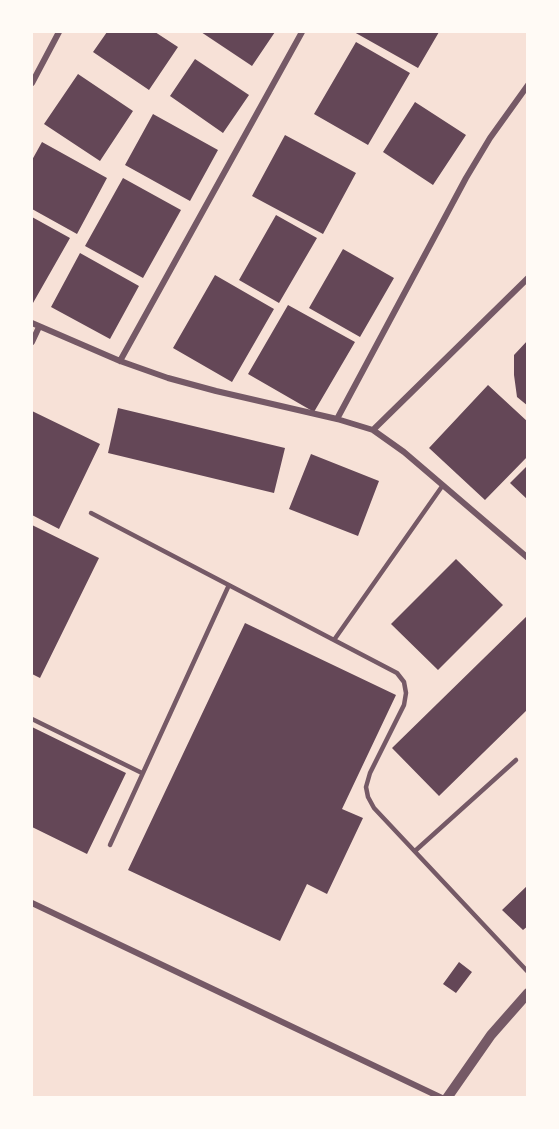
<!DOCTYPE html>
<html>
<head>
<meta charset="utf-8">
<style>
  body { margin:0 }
  #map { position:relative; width:559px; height:1129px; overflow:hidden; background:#f7e1d7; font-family:Jost,sans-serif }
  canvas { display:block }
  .frame { position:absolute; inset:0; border:33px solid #fffaf5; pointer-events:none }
</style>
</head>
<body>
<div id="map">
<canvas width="559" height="1129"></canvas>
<div class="frame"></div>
</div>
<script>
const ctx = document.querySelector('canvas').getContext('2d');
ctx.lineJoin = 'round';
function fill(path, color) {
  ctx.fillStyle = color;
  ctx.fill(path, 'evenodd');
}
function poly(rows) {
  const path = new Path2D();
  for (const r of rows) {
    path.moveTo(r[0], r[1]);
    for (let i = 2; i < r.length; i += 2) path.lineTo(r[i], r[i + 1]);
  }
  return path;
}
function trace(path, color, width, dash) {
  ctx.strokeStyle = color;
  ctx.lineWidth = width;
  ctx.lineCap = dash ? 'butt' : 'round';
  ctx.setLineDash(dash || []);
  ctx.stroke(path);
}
const building = poly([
  [107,32,155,32,178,47,149,90,93,52],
  [201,32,275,32,252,66],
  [354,32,439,32,418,68],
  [356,42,410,73,368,145,314,114],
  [195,59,249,95,223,133,170,96],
  [78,74,133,111,100,161,44,124],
  [415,102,466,135,433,185,383,152],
  [153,114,218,150,190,201,125,165],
  [285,135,356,173,323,234,252,196],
  [42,142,107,178,77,234,32,209,32,160],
  [123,178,181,210,143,278,85,246],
  [276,215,317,238,279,303,239,280],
  [32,217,70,238,33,303,32,302],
  [343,249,394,278,360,337,309,308],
  [80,253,139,286,110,339,51,307],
  [215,275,274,309,232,382,173,348],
  [288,305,355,342,314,412,248,374],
  [528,340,528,406,517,397,514,375,514,355],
  [488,385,528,422,528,456,485,500,429,448],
  [118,408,285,448,274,493,108,453],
  [32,411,100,444,59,529,32,515],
  [311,454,379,481,358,536,289,509],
  [528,465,528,500,510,483],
  [32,525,99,558,40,678,32,674],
  [456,559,503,605,438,670,391,624],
  [528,615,528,709,439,796,392,748],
  [245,623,396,695,342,809,363,818,327,894,307,884,280,941,128,870],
  [32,727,126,773,87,854,32,827],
  [528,885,528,926,523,930,502,910],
  [459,962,472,972,456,993,443,984]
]);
const service = poly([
  [91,513,397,673,404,682,406,693,404,705,370,773,366,787,368,797,374,808,528,972],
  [334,640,443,485],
  [32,719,142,773],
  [110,845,229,585],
  [415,851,516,760]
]);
const minor = poly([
  [32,83,59,32],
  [32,323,120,361,168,378,216,391,337,419,373,430,404,452,528,558],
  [32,342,39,327],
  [120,361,302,32],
  [337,419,466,178,490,138,528,85],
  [373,430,528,278],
  [32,903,442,1098]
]);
const tertiary = poly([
  [447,1098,491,1035,528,993]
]);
fill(building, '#644757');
trace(service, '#755966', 4.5);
trace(minor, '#755966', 6);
trace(tertiary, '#755966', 10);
</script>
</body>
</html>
